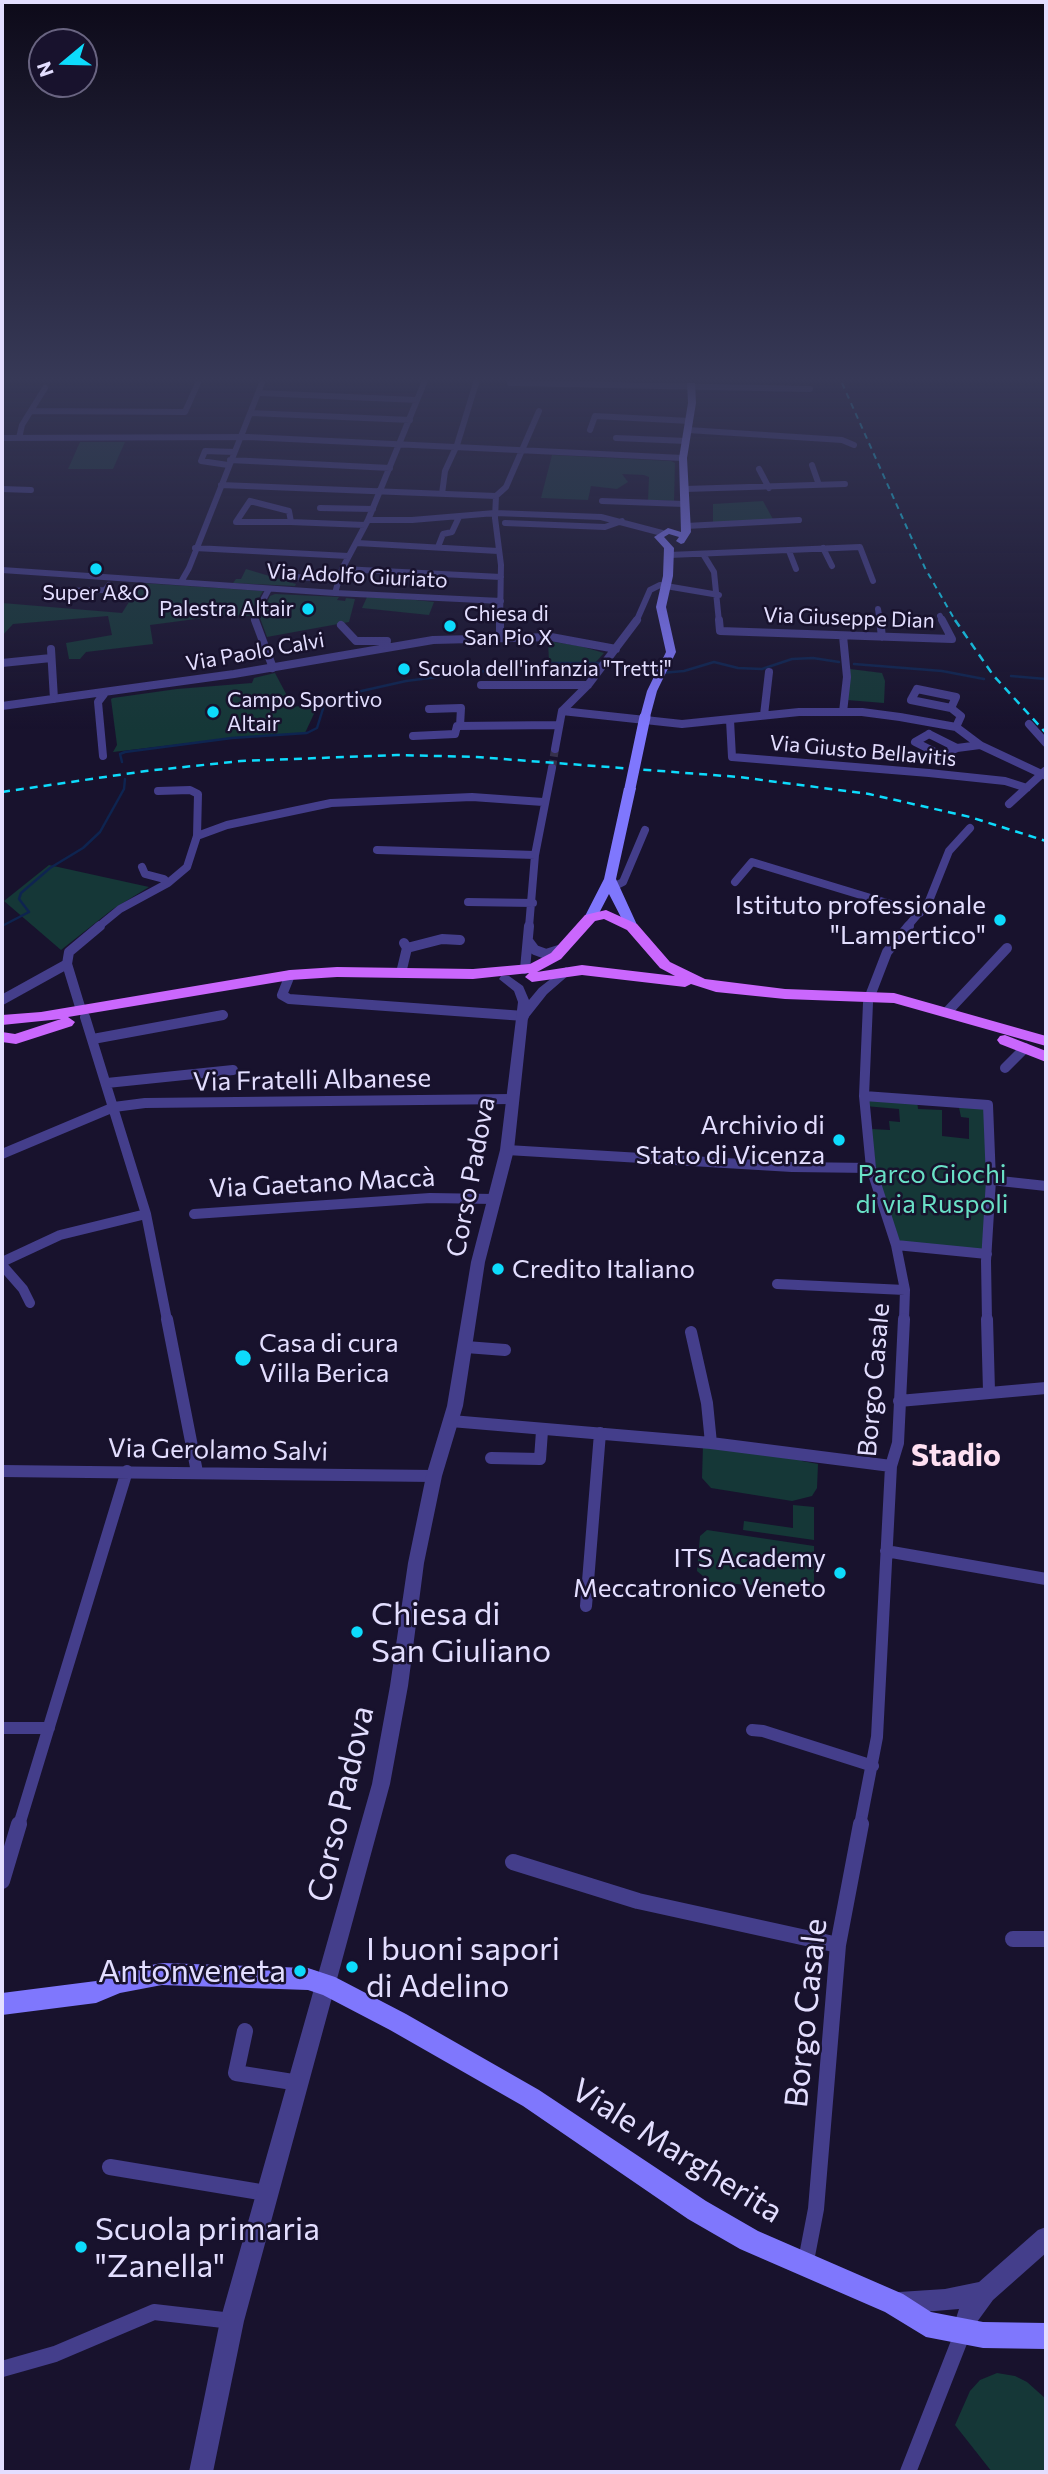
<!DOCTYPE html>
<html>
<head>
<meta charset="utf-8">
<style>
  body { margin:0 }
  #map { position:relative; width:1048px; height:2474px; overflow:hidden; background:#18122d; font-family:Commissioner,sans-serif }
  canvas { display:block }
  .frame { position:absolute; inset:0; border:4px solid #e3deff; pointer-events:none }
  .north { position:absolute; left:28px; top:28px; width:70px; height:70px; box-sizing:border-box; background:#18122d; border:2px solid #696481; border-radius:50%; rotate:251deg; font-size:19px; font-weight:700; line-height:28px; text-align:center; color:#e3deff }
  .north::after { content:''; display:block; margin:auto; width:24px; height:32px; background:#0ddbfc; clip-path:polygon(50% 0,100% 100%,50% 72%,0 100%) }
</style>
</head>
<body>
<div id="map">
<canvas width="1048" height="2474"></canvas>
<div class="frame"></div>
<div class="north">N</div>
</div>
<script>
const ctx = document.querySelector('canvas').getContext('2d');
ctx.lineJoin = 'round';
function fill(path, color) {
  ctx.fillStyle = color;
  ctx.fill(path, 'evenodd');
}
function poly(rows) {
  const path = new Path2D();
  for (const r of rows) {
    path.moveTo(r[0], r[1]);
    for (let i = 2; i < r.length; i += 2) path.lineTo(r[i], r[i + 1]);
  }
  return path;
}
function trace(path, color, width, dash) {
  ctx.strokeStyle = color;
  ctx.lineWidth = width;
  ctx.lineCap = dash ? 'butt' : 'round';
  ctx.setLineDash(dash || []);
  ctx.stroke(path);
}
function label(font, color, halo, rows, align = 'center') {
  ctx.font = font + ' Commissioner,sans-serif';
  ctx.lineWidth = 5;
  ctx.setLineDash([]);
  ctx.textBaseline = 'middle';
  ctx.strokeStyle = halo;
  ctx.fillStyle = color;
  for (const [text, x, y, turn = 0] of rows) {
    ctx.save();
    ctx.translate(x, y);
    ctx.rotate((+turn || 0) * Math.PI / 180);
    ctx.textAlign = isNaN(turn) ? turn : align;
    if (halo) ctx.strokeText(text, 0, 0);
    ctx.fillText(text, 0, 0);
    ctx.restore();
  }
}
const green = poly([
  [80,442,125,442,113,469,68,469],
  [552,455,671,461,675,463,674,501,648,500,649,477,644,475,622,474,628,482,617,489,591,486,588,500,541,498],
  [763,501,774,521,713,523,713,504],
  [246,569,296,584,295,586,233,583,236,579,241,579],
  [141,583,263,591,254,607,244,607,241,612,251,613,250,616,226,615,150,625,153,644,86,652,80,659,69,659,66,643,112,635,108,616,13,624,2,636,2,603,122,613],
  [275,594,339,597,337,600,345,601,346,598,355,599,349,622,267,637,260,618,270,596],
  [367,597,406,599,434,602,429,615,362,608],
  [548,641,580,646,604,653,595,663,549,662],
  [850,669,882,673,885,681,884,703,847,700],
  [275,673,293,707,319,703,305,733,232,738,113,752,117,745,111,699,113,698,177,689,252,683,254,678],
  [49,865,149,887,113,909,61,950,4,901],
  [864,1096,917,1100,918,1109,942,1110,942,1136,969,1139,969,1118,961,1117,958,1103,987,1106,987,1254,896,1245,880,1202,871,1129,890,1130,889,1121,900,1122,899,1109,865,1106],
  [703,1445,801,1456,802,1461,818,1464,817,1488,812,1496,792,1501,711,1488,702,1478],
  [793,1505,814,1507,814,1540,743,1530,744,1521,793,1528],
  [707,1530,814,1546,814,1590,710,1582,697,1571,700,1536],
  [997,2373,1015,2376,1027,2382,1046,2399,1046,2472,992,2472,955,2425,970,2391,980,2380]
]);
const stream = poly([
  [854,664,942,671,984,679],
  [616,667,650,674,684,671,714,662,738,668,762,669,792,659,813,658,839,662],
  [1011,676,1046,679],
  [122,762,120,754,125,752,232,738,307,733,317,728,326,699,406,681,548,663,602,663],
  [2,926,29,912,19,899,21,893,50,868,83,848,100,832,124,789,125,779]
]);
const minorTunnel = poly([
  [552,768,555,749]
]);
const minorFar4 = poly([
  [510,383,810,389],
  [259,393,417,400],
  [31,411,185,412,198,383],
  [251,413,410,420],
  [590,430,595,416,690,421],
  [688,430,842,440,854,445],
  [2,438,248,437,683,458],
  [19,438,22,425,45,388],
  [616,438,686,441],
  [230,460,390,468],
  [228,465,201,461,205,451,234,452],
  [812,465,819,485],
  [759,469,769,488],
  [221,485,496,496],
  [2,489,31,490],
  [685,489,845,484],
  [442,494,445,471,457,445,476,383],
  [250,501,289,511,291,522,236,522,250,501],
  [602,501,684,504],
  [320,508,373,509],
  [368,520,412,520,495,513,601,517,662,533],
  [291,522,365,525],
  [505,523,605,527,622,521],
  [686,526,799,520],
  [357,543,498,551],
  [438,547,443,534,452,532,459,517],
  [195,548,348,556],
  [823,548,832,566],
  [789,551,796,569],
  [703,554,714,572,719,622],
  [669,555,860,547,873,581],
  [342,569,501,577],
  [2,570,335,593,501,601],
  [294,577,339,579],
  [181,582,189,568,262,383],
  [61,591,105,590,109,585],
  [335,593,342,569,368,520,424,383],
  [878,609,880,622],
  [940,616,943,622],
  [255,622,255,615,269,589],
  [500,622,501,565,495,518,496,496,506,487,539,411],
  [636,622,650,590,660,585,719,595]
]);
const minorFar3 = poly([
  [255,620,273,668],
  [719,620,720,631,952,639,942,620],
  [880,620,882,637],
  [341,625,356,641,387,641],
  [843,636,847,677,843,712],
  [500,638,500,620],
  [51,649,54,699],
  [2,663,51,658],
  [481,685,588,685],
  [917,689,956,697,951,708,911,700,917,689],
  [2,706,234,674,433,640,551,637,616,649],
  [951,708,961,716,956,727],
  [429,709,461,708,460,726],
  [562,711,682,724,799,712,862,712,900,717,956,727,980,745,1046,776],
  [764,715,769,672],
  [730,720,732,757,929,773,1005,781,1027,788],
  [1029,724,1046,743],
  [929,734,957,748,941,755,915,742,929,734],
  [413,736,455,734,457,726,558,725],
  [957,748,980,745],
  [555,749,562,711,588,685,637,620],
  [103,756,98,702,104,694],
  [158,791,190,790,198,794,197,836],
  [1009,804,1045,771],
  [377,850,535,855],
  [142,867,145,874,164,879,168,883],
  [735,882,752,862,920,913],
  [613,887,623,882,645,830],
  [468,902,533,903],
  [98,927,120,909,168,883,187,867,197,836,227,825,331,803,472,797,543,802],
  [529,927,535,855,552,768],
  [907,927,929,901,949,851,970,828]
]);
const minorFar2 = poly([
  [529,942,535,950,546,954,562,949],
  [407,948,442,939,460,940],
  [525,969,529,926],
  [401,973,407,948,404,943],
  [290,975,282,995,289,999,524,1016],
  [870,996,887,952,909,926],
  [2,1000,67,964],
  [868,1003,864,1096,871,1168,896,1245,905,1290,904,1320],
  [81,1010,67,964,69,952,100,926],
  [947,1012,1007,948],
  [85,1017,146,1214,167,1320],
  [93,1039,223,1015],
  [1005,1068,1025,1048],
  [107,1083,233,1070],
  [864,1096,988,1105,991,1180,986,1261,987,1320],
  [507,1150,792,1167,871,1168],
  [2,1154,114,1107,145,1103,512,1099],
  [991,1180,1046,1186],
  [194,1214,430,1198,494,1199],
  [896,1245,987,1254],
  [2,1262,60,1235,146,1214],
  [2,1265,23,1289,30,1303],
  [777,1284,905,1290]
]);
const minorFar1 = poly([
  [167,1319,197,1472],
  [987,1319,989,1391],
  [691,1332,707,1403,711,1443],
  [466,1347,505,1350],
  [899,1401,1046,1388],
  [451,1421,711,1443,891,1466],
  [491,1458,540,1459,542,1431],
  [2,1471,434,1476],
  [886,1551,1046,1579],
  [586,1606,600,1433],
  [2,1728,49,1728],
  [752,1730,763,1731,873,1766],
  [19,1825,127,1471],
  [860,1825,877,1737,891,1466,898,1443,904,1319]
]);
const minor = poly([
  [513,1862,638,1901,838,1945],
  [2,1881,19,1824],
  [1013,1939,1046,1939],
  [245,2031,236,2073,299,2083],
  [110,2167,266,2193],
  [805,2266,816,2209,838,1945,861,1824],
  [2,2369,55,2354,154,2312,232,2321],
  [908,2472,963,2332]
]);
const tertiary = poly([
  [566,967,572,971,570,974,547,994,528,1018,514,1150,485,1262,463,1406,442,1476,424,1563,408,1686,390,1784,244,2321,213,2472,189,2472,220,2321,372,1784,390,1686,408,1563,426,1476,447,1406,471,1262,500,1150,518,1002,514,991,499,979,501,976,509,976,523,986,529,1000,539,988,566,967],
  [1046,2227,1046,2253,993,2300,977,2322,972,2339,964,2343,956,2339,952,2331,959,2309,899,2314,891,2311,888,2303,891,2295,899,2292,945,2289,979,2282,1038,2230,1046,2227]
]);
const secondary = poly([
  [687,383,695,383,696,403,687,458,691,532,684,543,681,544,676,541,679,537,669,534,664,537,674,548,673,576,666,607,676,652,657,691,650,717,645,720,640,717,647,691,666,652,656,607,663,576,664,548,654,537,668,528,681,532,679,458,688,403,687,383],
  [630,785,636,788,616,879,638,927,632,931,626,927,609,894,595,921,590,922,584,918,604,879,624,788,630,785],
  [162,1963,308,1968,335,1977,406,2014,539,2090,706,2201,758,2231,903,2294,931,2312,983,2322,1046,2323,1046,2349,983,2348,926,2337,885,2312,740,2249,688,2219,523,2106,390,2030,323,1995,308,1990,162,1985,120,1993,96,2003,2,2015,2,1993,96,1981,119,1971,162,1963]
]);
const primary = poly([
  [606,910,637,924,670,962,705,979,785,989,894,993,1046,1036,1046,1046,894,1003,785,999,716,992,691,984,685,987,582,975,532,982,525,977,529,973,473,979,337,977,290,980,68,1017,75,1022,72,1026,16,1044,2,1042,2,1032,15,1034,61,1019,2,1025,2,1015,41,1012,290,970,337,967,473,969,530,964,551,953,585,915,606,910],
  [604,919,627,930,660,968,675,976,582,965,537,972,561,959,595,921,604,919],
  [1005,1035,1046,1051,1046,1062,1000,1044,997,1040,1000,1036,1005,1035]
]);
const railFar1 = poly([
  [842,383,925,568,956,622]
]);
const rail = poly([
  [955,620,993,675,1046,733],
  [2,792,146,771,241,761,397,755,477,757,739,777,869,794,970,817,1046,841]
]);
const secondaryBridge = poly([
  [630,788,645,717]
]);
const markers = [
  [96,569,7,"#0ddbfc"],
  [308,609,7,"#0ddbfc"],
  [450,626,7,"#0ddbfc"],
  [404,669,7,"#0ddbfc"],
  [213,712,7,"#0ddbfc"],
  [1000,920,7,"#0ddbfc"],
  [839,1140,7,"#0ddbfc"],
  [498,1269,7,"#0ddbfc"],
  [243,1358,9,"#0ddbfc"],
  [840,1573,7,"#0ddbfc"],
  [357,1632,7,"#0ddbfc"],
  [352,1967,7,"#0ddbfc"],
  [300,1971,7,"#0ddbfc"],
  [81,2247,7,"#0ddbfc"]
];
const farStreetnames = [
  ["Via Adolfo Giuriato",357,576,3],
  ["Via Giuseppe Dian",849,618,2],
  ["Via Paolo Calvi",255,652,-10],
  ["Via Giusto Bellavitis",863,751,5]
];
const farPoinames = [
  ["Super A&O",96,593,"center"],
  ["Palestra Altair",294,609,"right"],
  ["Chiesa di",464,614],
  ["San Pio X",464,638],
  ["Scuola dell'infanzia \"Tretti\"",418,669],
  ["Campo Sportivo",227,700],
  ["Altair",227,724]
];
const poiNames = [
  ["Istituto professionale",986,905],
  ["\"Lampertico\"",986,935],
  ["Archivio di",825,1125],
  ["Stato di Vicenza",825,1155],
  ["Credito Italiano",512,1269,"left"],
  ["Casa di cura",259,1343,"left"],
  ["Villa Berica",259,1373,"left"],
  ["ITS Academy",826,1558],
  ["Meccatronico Veneto",826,1588]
];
const streetNames = [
  ["Via Fratelli Albanese",312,1080,-1],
  ["Corso Padova",471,1177,-79],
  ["Via Gaetano Maccà",322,1183,-3],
  ["Borgo Casale",874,1380,-85],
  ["Via Gerolamo Salvi",218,1450,1]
];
const parkNames = [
  ["Parco Giochi",932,1174],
  ["di via Ruspoli",932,1204]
];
const quarterNames = [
  ["Stadio",956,1456]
];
const nearPoinames = [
  ["Chiesa di",371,1614],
  ["San Giuliano",371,1651],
  ["I buoni sapori",366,1949],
  ["di Adelino",366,1986],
  ["Antonveneta",286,1971,"right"],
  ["Scuola primaria",95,2229],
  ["\"Zanella\"",95,2266]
];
const nearStreetnames = [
  ["Corso Padova",341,1804,-77],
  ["Borgo Casale",806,2013,-84],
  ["Viale Margherita",677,2151,32]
];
fill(green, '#153737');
trace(stream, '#0e2450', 2.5);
trace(minorTunnel, '#36314c', 8, [8, 3.5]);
trace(minorFar4, '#443e8b', 6);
trace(minorFar3, '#443e8b', 8);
trace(minorFar2, '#443e8b', 10);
trace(minorFar1, '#443e8b', 12);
trace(minor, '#443e8b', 16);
fill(tertiary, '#443e8b');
fill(secondary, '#7f77fd');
fill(primary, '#ca67fd');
trace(railFar1, '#0ddbfc', 2, [6, 5]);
trace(rail, '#0ddbfc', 2.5, [8, 6]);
trace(secondaryBridge, '#7f77fd', 11);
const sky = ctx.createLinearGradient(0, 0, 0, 730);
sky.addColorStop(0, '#0d0a19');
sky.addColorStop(0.52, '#373957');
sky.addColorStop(1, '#37395700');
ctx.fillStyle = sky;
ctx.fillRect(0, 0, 1048, 730);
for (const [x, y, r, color] of markers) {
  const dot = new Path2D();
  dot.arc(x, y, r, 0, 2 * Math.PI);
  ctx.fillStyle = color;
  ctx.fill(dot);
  trace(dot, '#18122d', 2.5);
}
label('21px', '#e3deff', '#18122d', farStreetnames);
label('21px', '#e3deff', '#18122d', farPoinames, 'left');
label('26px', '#e3deff', '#18122d', poiNames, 'right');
label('26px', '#e3deff', '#18122d', streetNames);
label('26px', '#69e0c6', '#18122d', parkNames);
label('bold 30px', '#ffe0f2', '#18122d', quarterNames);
label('32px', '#e3deff', '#18122d', nearPoinames, 'left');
label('32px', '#e3deff', '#18122d', nearStreetnames);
</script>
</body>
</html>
